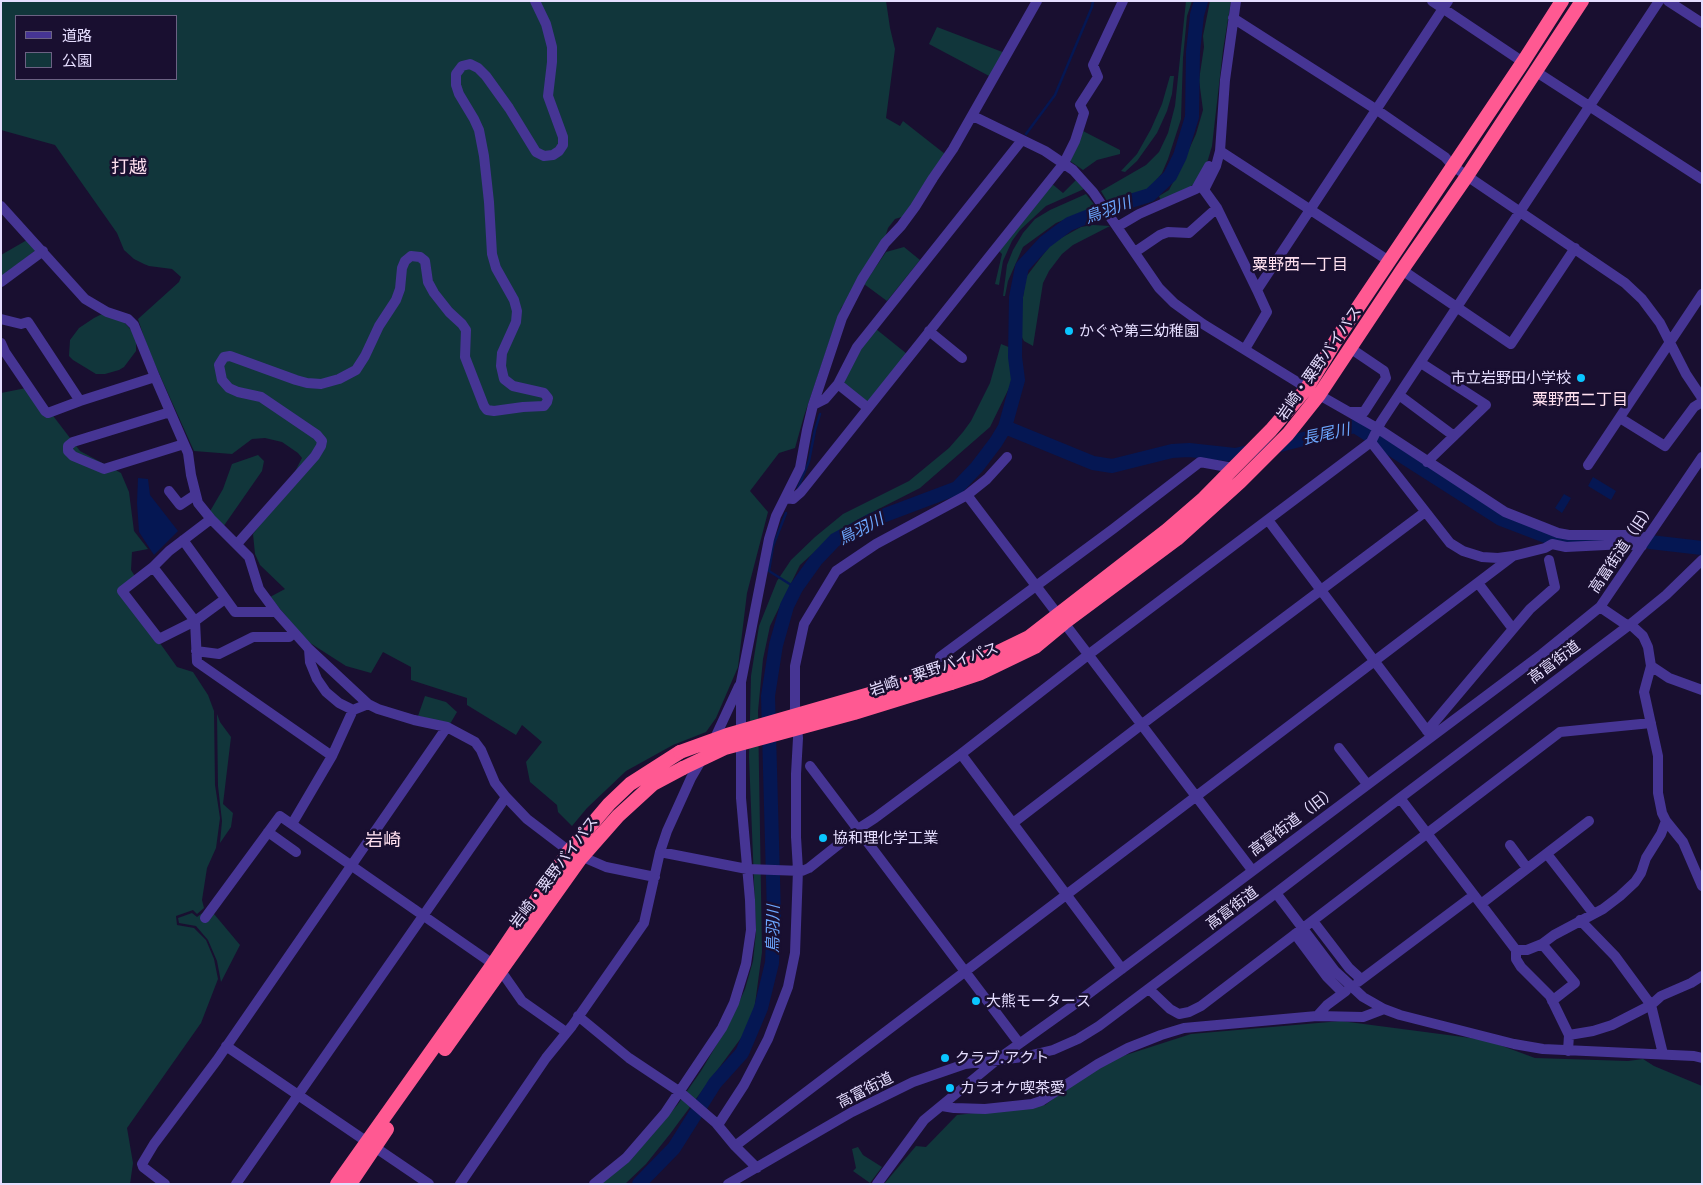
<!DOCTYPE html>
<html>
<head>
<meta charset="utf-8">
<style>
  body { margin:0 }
  #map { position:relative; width:1703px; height:1185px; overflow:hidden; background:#190f30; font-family:Barlow,"Noto Sans JP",sans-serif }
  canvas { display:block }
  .frame { position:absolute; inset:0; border:2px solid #e6deff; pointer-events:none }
  .legend { position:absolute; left:15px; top:15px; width:162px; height:65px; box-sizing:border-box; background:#190f30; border:1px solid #6b6283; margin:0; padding:6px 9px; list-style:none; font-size:15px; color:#e6deff }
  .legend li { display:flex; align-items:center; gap:10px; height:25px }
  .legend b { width:25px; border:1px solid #6b6283 }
</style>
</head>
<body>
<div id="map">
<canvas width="1703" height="1185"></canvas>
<div class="frame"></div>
<ul class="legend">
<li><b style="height:6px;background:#463594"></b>道路</li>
<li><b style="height:14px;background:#11363b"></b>公園</li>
</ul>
</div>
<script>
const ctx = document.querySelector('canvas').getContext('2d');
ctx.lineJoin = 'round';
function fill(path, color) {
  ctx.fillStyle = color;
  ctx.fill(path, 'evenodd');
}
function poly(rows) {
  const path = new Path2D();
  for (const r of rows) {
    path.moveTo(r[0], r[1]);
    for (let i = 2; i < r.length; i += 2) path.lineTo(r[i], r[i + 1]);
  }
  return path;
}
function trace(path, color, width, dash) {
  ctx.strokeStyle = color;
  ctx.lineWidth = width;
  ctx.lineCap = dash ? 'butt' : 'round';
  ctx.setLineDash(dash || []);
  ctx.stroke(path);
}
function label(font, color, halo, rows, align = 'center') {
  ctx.font = font + ' Barlow,"Noto Sans JP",sans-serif';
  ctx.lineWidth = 5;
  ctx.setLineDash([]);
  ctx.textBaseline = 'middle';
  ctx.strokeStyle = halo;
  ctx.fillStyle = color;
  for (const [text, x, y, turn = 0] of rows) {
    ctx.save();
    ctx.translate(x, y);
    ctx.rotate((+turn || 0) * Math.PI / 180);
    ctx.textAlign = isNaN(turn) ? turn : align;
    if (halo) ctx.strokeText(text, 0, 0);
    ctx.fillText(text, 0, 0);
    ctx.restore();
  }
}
const green = poly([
  [1,1,886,1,890,28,895,49,886,118,900,126,903,121,945,154,905,216,895,219,888,228,881,250,841,308,804,416,795,448,779,453,750,491,768,512,747,593,738,667,716,718,706,732,673,745,626,771,587,808,572,826,558,812,557,805,530,782,526,762,542,742,522,725,516,735,467,705,467,698,411,680,411,667,383,652,371,673,346,666,307,641,270,597,285,589,260,565,255,554,253,534,282,497,302,458,298,453,282,442,265,438,252,439,232,454,194,451,148,349,138,319,179,282,181,277,172,269,149,266,144,264,134,259,124,250,117,233,55,145,1,130],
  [16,16,176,16,176,79,16,79],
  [1186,1,1192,1,1187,16,1183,58,1181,119,1168,159,1162,173,1150,188,1134,194,1122,195,1107,201,1101,191,1146,165,1159,152,1168,133,1175,106],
  [1210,1,1231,1,1223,50,1212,146,1207,163,1200,178,1187,190,1161,201,1159,196,1169,190,1181,167,1196,134,1203,110,1199,80,1204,47,1203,36],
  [937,27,1005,53,991,77,929,44],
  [1170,76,1174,76,1172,94,1167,111,1157,133,1137,161,1125,172,1121,171,1137,154,1151,129,1162,104],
  [1081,130,1120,150,1120,154,1097,160,1083,170,1070,161],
  [1076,180,1084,189,1046,206,1020,230,1012,241,1003,261,999,285,995,284,1002,254,998,250,1051,183,1063,193],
  [1086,194,1096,207,1056,223,1023,247,1008,281,1005,296,1003,296,1007,265,1013,250,1023,233,1035,219,1050,210],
  [1093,225,1110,226,1073,245,1062,254,1049,271,1043,283,1033,346,1024,341,1018,330,1026,277,1052,243,1081,227],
  [27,240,37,249,1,278,1,255],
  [904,247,920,260,887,301,864,284,886,252],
  [104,313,123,321,133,332,136,337,136,351,124,367,119,370,105,374,96,374,73,360,69,356,70,340,79,328,94,318],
  [876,329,907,354,865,406,841,388,855,356],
  [1001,344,1011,348,1011,384,990,427,920,488,857,520,820,547,800,565,770,626,763,659,758,711,762,952,755,1004,752,1016,744,1034,670,1134,646,1164,625,1184,599,1184,648,1140,678,1104,701,1071,729,1024,745,989,753,961,756,932,749,757,751,676,759,626,777,581,791,560,815,537,843,514,909,481,949,448,963,432,971,421,990,383],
  [31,387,80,451,121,473,129,492,134,531,148,549,132,552,131,570,136,578,122,590,177,667,193,672,208,695,214,711,215,785,220,818,216,848,207,868,202,900,204,908,197,914,193,910,176,916,177,925,194,928,206,940,214,959,218,979,201,1023,127,1128,133,1163,130,1184,1,1184,1,393],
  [258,455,264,461,262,471,223,527,209,513,223,489,232,464],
  [425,696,446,702,457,712,450,724,418,716],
  [217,714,220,722,231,737,223,804,233,813,231,827,220,843,222,821,218,786],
  [209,908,240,945,221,982,217,961,208,940,196,926,179,923,178,918,192,913,197,917],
  [1341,1021,1486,1040,1535,1058,1628,1061,1643,1059,1654,1066,1702,1086,1702,1184,884,1184,916,1146,926,1147,957,1115,1045,1105,1101,1063,1191,1034],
  [858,1147,863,1155,882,1167,870,1183,853,1171,856,1168,852,1149]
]);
const water = poly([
  [1593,477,1616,491,1611,500,1588,486],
  [138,478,148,479,150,495,178,531,154,555,139,532,137,503],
  [1564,494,1571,498,1562,513,1555,508]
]);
const stream = poly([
  [1026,134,1055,95,1092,7,1093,1],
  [798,488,809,461,815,430,820,414],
  [786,513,773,546,769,571,796,588]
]);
const river = poly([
  [1005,427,1093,463,1112,466,1172,451,1189,450,1235,455,1268,448,1355,426,1501,519,1548,537,1570,542,1604,540,1618,540],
  [1650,542,1702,548],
  [639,1184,674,1148,715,1083,742,1053,761,1008,772,963,774,915,768,696,776,645,787,606,796,588,816,560,835,540,872,520,957,488,977,467,996,442,1005,427,1018,380,1015,357,1016,297,1022,267,1045,242,1069,224,1114,206,1150,195,1170,176,1180,156,1192,117,1193,52,1197,15,1201,1]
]);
const minor = poly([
  [1236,1,1225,80,1220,151,1216,166,1204,190,1217,208,1257,290],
  [1432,1,1523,62],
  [1668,1,1702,23],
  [1233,18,1377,110,1445,157,1453,166,1467,176,1625,283,1642,299,1660,323,1686,374,1702,398],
  [1535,71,1702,179],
  [973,116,1045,151,1073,170,1093,192,1159,288,1174,303,1203,324,1307,388,1377,428,1505,512,1558,533,1569,535,1632,535,1647,538],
  [1220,151,1389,261],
  [1,206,85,299,107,312,128,319,134,325,155,377,188,453,191,475,198,503,211,519,249,557,259,589,276,612,309,649,368,704,378,709,414,720,447,727,475,742,481,750,495,783,506,797,527,819,569,851,606,867,655,877],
  [1117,227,1139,214,1196,189,1209,166],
  [1135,252,1160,235,1168,232,1189,233,1217,208],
  [1402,270,1511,344,1575,248],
  [1,282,43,251],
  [1,319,21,324,28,322,80,401],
  [929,331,962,358],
  [1,343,5,352,45,411,48,413,80,401,155,377],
  [1350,348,1384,371,1386,378,1364,412,1351,412],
  [1245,349,1267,312,1257,290,1448,1],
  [1421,363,1486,405,1427,462],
  [838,384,868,408],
  [1399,395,1454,436],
  [813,405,825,399,838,384,857,347,1022,140],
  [170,412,73,442,68,446,68,451,73,456,104,469,184,444],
  [1620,418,1665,446,1694,407,1702,402],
  [1371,442,1450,543,1463,551,1482,557,1498,558,1513,556,1545,548,1552,544,1566,547,1625,544,1642,546],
  [1588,465,1702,294],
  [169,491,180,505,195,495],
  [967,495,1252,870],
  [785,498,793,499,801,492,1064,163,1075,141,1084,113,1080,105,1098,77,1093,65,1123,1],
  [211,519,169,551,153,567,195,621,197,662,332,756,292,824],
  [1268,520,1431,736],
  [183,540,235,612,276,612],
  [237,544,315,456,321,446,322,441,317,435,261,397,238,392,229,388,222,380,219,365,224,357,230,356,296,380,307,383,321,384,339,379,356,370,365,356,379,326,396,300,400,289,402,268,405,261,411,256,420,257,425,261,428,282,434,293,449,312,462,324,466,330,465,357,484,406,487,410,494,411,523,407,544,406,547,402,548,398,544,393,513,386,504,379,501,366,502,353,516,322,517,311,514,300,496,268,492,254,489,202,484,156,479,130,474,119,459,94,456,85,456,74,462,66,470,64,478,68,486,76,509,108,536,152,544,156,553,155,559,151,563,145,563,137,548,96,552,62,552,47,546,24,535,1],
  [153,567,122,591,159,639,195,621,225,599],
  [1478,583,1513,629],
  [1600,607,1628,626],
  [1630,624,1643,636,1648,647,1651,666,1644,692,1658,756,1658,793,1662,813,1666,821,1683,842,1702,886],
  [309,649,310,662,317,679,326,692,339,703,353,710,368,704],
  [196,651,219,654,253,637,289,637,294,633],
  [940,657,1113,529,1200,462,1233,468],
  [1651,666,1669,678,1702,690],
  [1427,731,1513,629,1530,609,1555,587,1549,560],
  [713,742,739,686],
  [1339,748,1367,784],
  [961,754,1122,969],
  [332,756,353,710],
  [810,766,1019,1043],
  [1400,798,1516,950,1516,959,1521,967,1550,996,1569,1035,1568,1051],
  [1013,823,1141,725,1425,512],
  [268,832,296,852],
  [1510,845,1527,868],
  [660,852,747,869,802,871,809,868,858,829,875,818,961,754,1088,655,1371,442,1381,422,1659,1],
  [1547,854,1593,913],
  [1276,893,1335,971,1363,997,1384,1009,1400,1015,1514,1044,1543,1049,1694,1056,1702,1058],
  [1481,904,1589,821],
  [205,918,280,816,493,964],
  [1580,920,1615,956,1651,1005,1663,1054],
  [1313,921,1349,968,1361,979],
  [1295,934,1327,977,1343,993],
  [1542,944,1575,983,1552,1001],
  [1516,950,1527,950,1542,944,1554,935,1603,909,1620,896,1635,882,1641,873,1646,858,1661,834,1666,821],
  [501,971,522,1001,566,1032],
  [1358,982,1474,895],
  [1149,989,1170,1009,1179,1014,1189,1012,1201,1006,1560,732,1651,723],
  [578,1016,629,1058,680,1092,716,1123,735,1146,757,1168],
  [1317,1016,1327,1005,1346,991],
  [1569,1035,1593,1031,1612,1025,1651,1005,1661,996,1691,983,1702,976],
  [226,1046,429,1184],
  [942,1106,954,1108,985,1109,1032,1104,1041,1101,1098,1064,1128,1048,1161,1035,1184,1028,1317,1016,1363,1017,1384,1009],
  [718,1125,744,1085,768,1039,788,987,795,953,798,870,796,837,796,774,798,738,795,709,795,666,804,624,836,571,876,544,967,495,987,479,1007,457],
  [735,1146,1513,556],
  [165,1184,143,1167,142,1164,154,1144,217,1060,447,727],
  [236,1184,506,797],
  [460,1184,546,1058,572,1026,644,923,660,852,667,831,691,778,702,759],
  [594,1184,626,1158,665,1113,722,1028,734,1003,746,964,751,930,750,900,741,798,741,682,769,539,776,516,800,468,807,430,813,405,842,318,862,279,885,243,901,226,915,207,933,178,953,149,1037,1],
  [728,1184,852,1112,913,1082,965,1064,1023,1057,1053,1050,1078,1039,1099,1026,1276,893,1400,798,1628,626,1666,595,1702,560],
  [877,1184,924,1120,998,1059,1075,1004,1542,654,1600,607,1702,457]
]);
const highway = poly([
  [946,672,994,654,1029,637,1167,530,1204,498,1271,430,1307,388,1338,337,1523,62,1562,1],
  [951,683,981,673,1035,647,1064,623,1177,539,1240,482,1288,434,1319,395,1402,270,1467,176,1582,1],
  [445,1049,581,858,618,816,653,784,683,768],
  [337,1184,493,964,569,851,609,804,630,784,680,752],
  [350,1184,387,1129]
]);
const highwayBridge = poly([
  [680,752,727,735,946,672],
  [683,768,725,748,854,713,951,683]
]);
const markers = [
  [1069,331,5,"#0ac6ff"],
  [1581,378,5,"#0ac6ff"],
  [823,838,5,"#0ac6ff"],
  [976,1001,5,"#0ac6ff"],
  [945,1058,5,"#0ac6ff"],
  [950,1088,5,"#0ac6ff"]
];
const poiNames = [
  ["かぐや第三幼稚園",1079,331],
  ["市立岩野田小学校",1571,378,"right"],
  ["協和理化学工業",833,838],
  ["大熊モータース",986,1001],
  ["クラブ.アクト",955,1058],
  ["カラオケ喫茶愛",960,1088]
];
const streetNames = [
  ["岩崎・粟野バイパス",1319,363,-55],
  ["高富街道（旧）",1622,548,-56],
  ["高富街道",1554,662,-37],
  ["岩崎・粟野バイパス",934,669,-19],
  ["高富街道（旧）",1293,821,-37],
  ["岩崎・粟野バイパス",554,872,-53],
  ["高富街道",1232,908,-37],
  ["高富街道",865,1090,-27]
];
const waterNames = [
  ["鳥羽川",1108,210,-20],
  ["長尾川",1326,434,-12],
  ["鳥羽川",861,529,-27],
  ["鳥羽川",773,929,-89]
];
const neighbourhoodNames = [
  ["粟野西一丁目",1300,265],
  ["粟野西二丁目",1580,400]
];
const quarterNames = [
  ["打越",129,167],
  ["岩崎",383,840]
];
fill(green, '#11363b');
fill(water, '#051753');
trace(stream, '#051753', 2.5);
trace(river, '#051753', 14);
trace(minor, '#463594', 10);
trace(highway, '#ff5992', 14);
trace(highwayBridge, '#ff5992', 14);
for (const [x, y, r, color] of markers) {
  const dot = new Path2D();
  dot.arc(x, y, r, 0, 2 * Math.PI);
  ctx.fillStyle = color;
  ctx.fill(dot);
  trace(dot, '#190f30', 2);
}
label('15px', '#e6deff', '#190f30', poiNames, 'left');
label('15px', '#e6deff', '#190f30', streetNames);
label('italic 16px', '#6ca7ff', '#190f30', waterNames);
label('16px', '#ffe0ef', '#190f30', neighbourhoodNames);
label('18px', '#ffe0ef', '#190f30', quarterNames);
</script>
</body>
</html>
